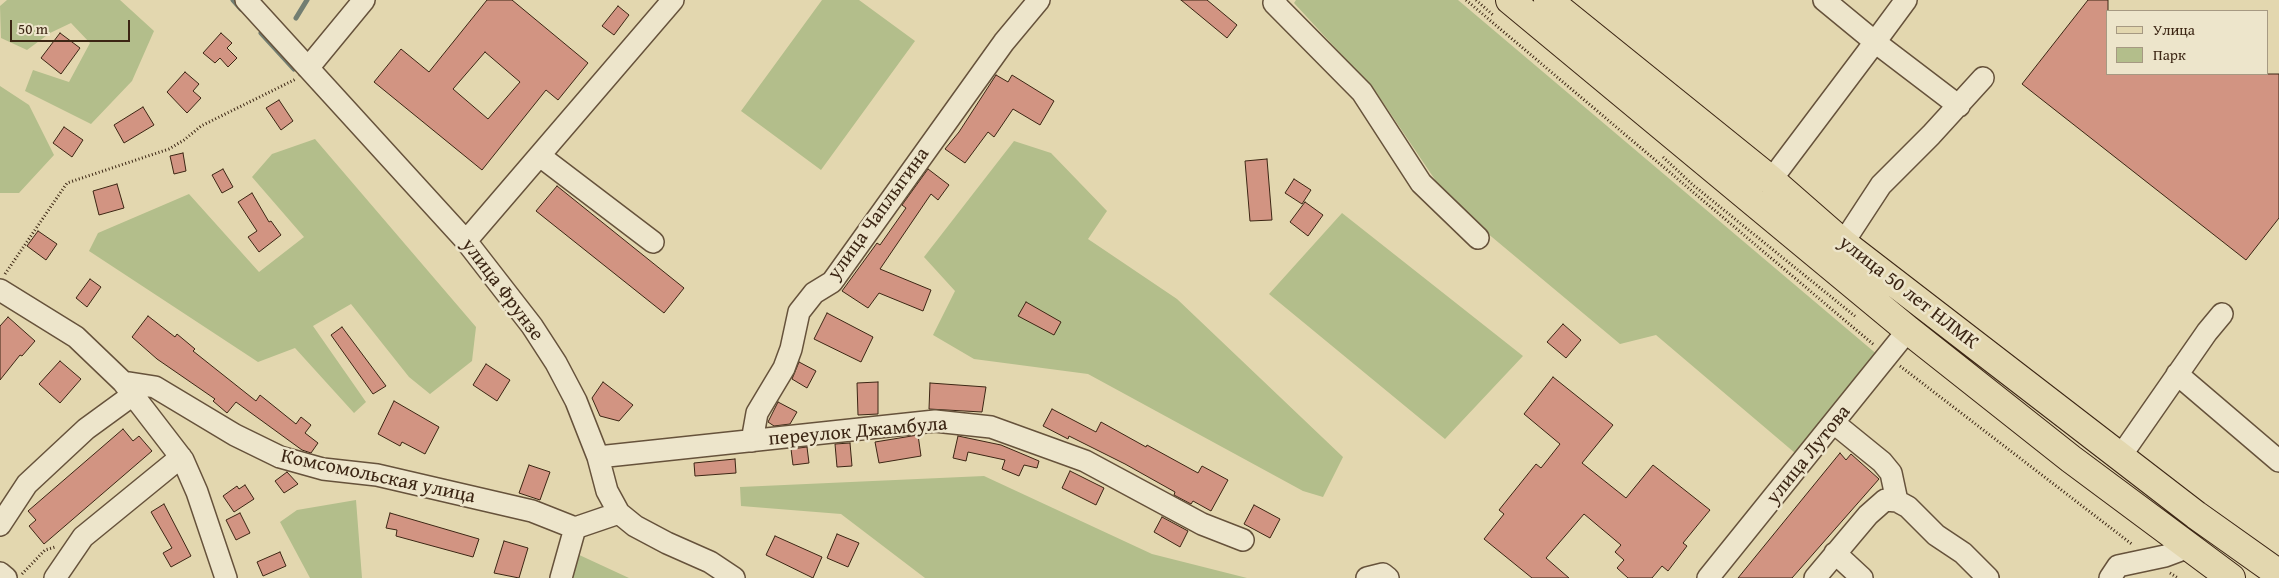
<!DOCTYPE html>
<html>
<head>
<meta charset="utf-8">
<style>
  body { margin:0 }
  #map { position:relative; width:2279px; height:578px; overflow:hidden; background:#e3d7af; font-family:"Gentium Book Plus",serif }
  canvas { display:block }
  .legend { position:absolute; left:2106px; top:10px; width:162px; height:65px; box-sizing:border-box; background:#ede5cb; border:1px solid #a69982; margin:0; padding:6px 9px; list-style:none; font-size:15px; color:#3c2614 }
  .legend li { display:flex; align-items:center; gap:10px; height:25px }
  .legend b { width:25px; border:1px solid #a69982 }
  .scale { position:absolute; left:10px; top:20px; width:120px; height:22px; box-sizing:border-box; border:2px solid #3c2614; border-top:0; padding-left:6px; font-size:15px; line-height:18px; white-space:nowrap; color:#3c2614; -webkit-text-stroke:4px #ede5cb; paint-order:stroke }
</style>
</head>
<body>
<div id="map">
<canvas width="2279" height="578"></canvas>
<ul class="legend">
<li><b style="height:6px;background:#e3d7af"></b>Улица</li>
<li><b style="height:14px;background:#b3be8b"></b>Парк</li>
</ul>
<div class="scale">50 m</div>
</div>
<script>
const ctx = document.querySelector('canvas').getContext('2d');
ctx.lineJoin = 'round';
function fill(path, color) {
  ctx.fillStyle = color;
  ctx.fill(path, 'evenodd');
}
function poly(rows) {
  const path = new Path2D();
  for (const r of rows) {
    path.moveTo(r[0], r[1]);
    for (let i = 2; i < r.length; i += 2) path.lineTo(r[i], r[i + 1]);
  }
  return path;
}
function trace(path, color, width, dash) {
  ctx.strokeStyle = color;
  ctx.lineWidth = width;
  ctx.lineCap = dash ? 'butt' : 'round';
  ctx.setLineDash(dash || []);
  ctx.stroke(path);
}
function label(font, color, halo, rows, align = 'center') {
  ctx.font = font + ' "Gentium Book Plus",serif';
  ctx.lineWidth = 5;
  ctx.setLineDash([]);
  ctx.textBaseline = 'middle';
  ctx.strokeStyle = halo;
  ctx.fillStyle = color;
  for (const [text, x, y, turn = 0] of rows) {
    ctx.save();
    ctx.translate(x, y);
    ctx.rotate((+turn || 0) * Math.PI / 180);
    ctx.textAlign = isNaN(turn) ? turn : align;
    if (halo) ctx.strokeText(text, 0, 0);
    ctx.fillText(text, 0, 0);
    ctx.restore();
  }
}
const green = poly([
  [7,0,120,0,154,31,132,81,91,124,25,91,33,70,69,82,90,43,71,23,50,33,27,50,1,38,0,6],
  [822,0,859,0,915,41,821,170,741,111],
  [1296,0,1458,0,1879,356,1795,453,1656,335,1620,344,1450,202,1376,92,1294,3],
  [0,86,29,105,54,155,19,193,0,193],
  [315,139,476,327,472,361,430,394,409,377,351,304,313,326,366,402,354,413,295,348,258,362,89,251,98,233,189,194,259,272,304,237,252,177,272,154],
  [1014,141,1051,153,1107,211,1088,239,1177,299,1343,457,1323,497,1303,491,1088,374,974,359,933,335,955,291,924,257],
  [1342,213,1523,356,1445,439,1269,294],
  [984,476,1152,554,1247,578,925,578,841,514,741,506,740,487],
  [356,500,362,578,310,578,280,522,297,510],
  [575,553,629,578,568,578]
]);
const stream = poly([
  [233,0,241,9],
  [296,18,307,0],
  [261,33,294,69]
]);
const building = poly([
  [487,0,512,0,588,63,558,100,546,90,482,170,374,82,401,49,429,72,487,0],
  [485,52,520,82,488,119,453,89,485,52],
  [1181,0,1207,0,1237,25,1227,38,1181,0],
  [2088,0,2108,0,2108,74,2279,74,2279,218,2246,260,2022,84,2088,0],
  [618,6,629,15,614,35,602,26,618,6],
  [60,33,80,48,61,74,41,58,60,33],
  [221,33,232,43,227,48,237,58,228,67,220,58,215,63,203,53,221,33],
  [185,72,199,84,193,91,201,98,187,113,167,92,185,72],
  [996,75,1008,82,1012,75,1054,101,1040,125,1013,109,994,137,988,132,965,163,945,149,959,132,996,75],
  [279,100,293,121,281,130,266,108,279,100],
  [143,107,154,125,124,143,114,125,143,107],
  [64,127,83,140,72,157,53,143,64,127],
  [183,153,186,171,174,174,170,156,183,153],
  [1267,159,1272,220,1250,221,1245,161,1267,159],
  [223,169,233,187,222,193,212,175,223,169],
  [928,169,949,185,938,200,931,194,880,269,931,290,923,311,879,293,868,308,842,291,877,243,880,245,906,208,902,205,928,169],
  [1294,179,1311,190,1302,204,1285,193,1294,179],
  [117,184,124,208,99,215,93,191,117,184],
  [557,186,684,288,664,313,536,211,557,186],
  [252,193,269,222,271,221,281,235,259,252,248,237,257,231,238,202,252,193],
  [1305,202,1323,215,1308,236,1290,222,1305,202],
  [38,231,57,244,46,260,27,246,38,231],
  [90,279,101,287,87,307,76,298,90,279],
  [1026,302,1061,322,1054,335,1018,316,1026,302],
  [827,313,873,337,861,362,814,339,827,313],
  [148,316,175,337,177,334,195,349,193,351,256,401,260,395,296,424,301,417,311,425,305,433,318,443,311,453,302,450,236,402,227,413,213,401,215,399,157,359,132,337,148,316],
  [8,317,35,341,22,356,20,355,0,380,0,326,8,317],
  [1563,324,1581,340,1566,358,1547,342,1563,324],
  [342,327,386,386,373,394,331,335,342,327],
  [60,361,81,379,60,403,39,384,60,361],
  [799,362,816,371,807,388,792,379,799,362],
  [486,364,510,380,497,401,473,385,486,364],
  [1553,377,1613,425,1582,463,1626,498,1653,465,1710,510,1683,543,1687,546,1668,571,1662,566,1652,578,1628,578,1617,568,1624,560,1615,552,1621,545,1584,514,1546,558,1569,578,1532,578,1484,539,1504,514,1499,510,1536,464,1541,468,1560,444,1524,414,1553,377],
  [603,382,633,405,619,421,600,416,592,398,603,382],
  [878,382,878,414,858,415,857,383,878,382],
  [930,383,986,387,982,412,929,409,930,383],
  [394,401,439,427,425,454,402,442,400,446,378,434,394,401],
  [778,402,797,412,790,424,774,426,768,422,778,402],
  [1052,409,1096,432,1101,422,1146,447,1147,445,1198,473,1202,466,1228,480,1211,511,1193,501,1191,504,1174,495,1175,492,1125,464,1069,436,1068,439,1043,426,1052,409],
  [123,429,133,441,139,436,152,451,44,544,29,526,36,520,28,511,123,429],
  [918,435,921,456,879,463,875,442,918,435],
  [958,436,1001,445,1039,461,1037,468,1024,465,1019,476,1002,469,1005,460,968,452,966,461,953,458,958,436],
  [850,443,852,466,837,467,835,444,850,443],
  [807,447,809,463,793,465,791,449,807,447],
  [1840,453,1846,460,1851,454,1879,479,1792,578,1738,578,1840,453],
  [735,459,736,473,695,476,694,463,735,459],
  [529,465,550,472,540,500,519,493,529,465],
  [1070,471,1104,488,1096,505,1062,488,1070,471],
  [287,472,298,484,284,493,275,481,287,472],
  [245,485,254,499,234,512,223,496,237,486,239,489,245,485],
  [164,504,191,556,171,567,163,553,172,548,151,512,164,504],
  [1254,505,1280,519,1270,538,1244,524,1254,505],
  [240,513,250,533,236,540,226,520,240,513],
  [390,513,479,539,473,557,396,536,397,530,386,528,390,513],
  [1162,517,1188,531,1180,547,1154,532,1162,517],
  [837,534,859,543,848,567,827,558,837,534],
  [775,536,822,557,813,578,766,555,775,536],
  [504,541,528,548,519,578,494,573,504,541],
  [280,552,286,566,263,576,257,562,280,552]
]);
const path = poly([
  [1466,0,1874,345],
  [1476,0,1493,15],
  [1663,157,1693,185,1856,317],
  [5,274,67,183,169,149,184,140,201,126,296,79],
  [1900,366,2133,545],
  [2170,573,2178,578],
  [22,574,45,550,55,547]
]);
const minor = poly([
  [246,0,466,241,532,326,556,363,576,401,598,457,607,491,619,513,635,526,667,543,710,562,734,578],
  [1276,0,1274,3,1362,92,1421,183,1478,238],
  [1906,0,1875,42,1959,106],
  [308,68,364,0],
  [540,156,653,242],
  [1771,180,1875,42,1824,0],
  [466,241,673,0],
  [1843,243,1881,185,1931,135,1983,78],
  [0,290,76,337,123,382,155,387,235,435,280,457,323,469,377,475,532,511,575,528,619,513],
  [2177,374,2279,461],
  [123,382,183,460,197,492,226,578],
  [1834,423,1882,462,1891,473,1897,501],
  [752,441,757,413,784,368,791,349,799,312,814,293,832,282,1004,42,1039,0],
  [598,457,935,421,991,427,1085,461,1202,524,1243,540],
  [2120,457,2207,332,2222,314],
  [0,525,27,484,86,429,134,394],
  [1835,553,1862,578],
  [0,573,6,578],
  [55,578,83,537,181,457],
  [561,578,575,528],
  [1367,578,1383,574,1388,578],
  [1708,578,1908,330],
  [1815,578,1868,515,1885,500,1897,501,1908,507,1936,535,1963,553,1988,578],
  [2110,578,2118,566,2165,556,2189,547]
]);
const major = poly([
  [1510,0,1908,330,2071,459,2231,578],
  [1548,0,1771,180,1843,243,2196,515,2279,574]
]);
const streetNames = [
  ["улица Чаплыгина",879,214,-54],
  ["улица Фрунзе",502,290,53],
  ["улица 50 лет НЛМК",1908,293,38],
  ["переулок Джамбула",858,432,-5],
  ["улица Лутова",1809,455,-51],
  ["Комсомольская улица",378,477,12]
];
fill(green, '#b3be8b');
trace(stream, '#727e72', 5);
fill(building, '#d29482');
trace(building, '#3c2614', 1);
trace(minor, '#66523b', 24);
trace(major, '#3c2614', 30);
trace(path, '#3c2614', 3, [1, 2.5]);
trace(minor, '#ede5cb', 21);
trace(major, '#e3d7af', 28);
label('20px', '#3c2614', '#ede5cb', streetNames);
</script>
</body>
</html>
